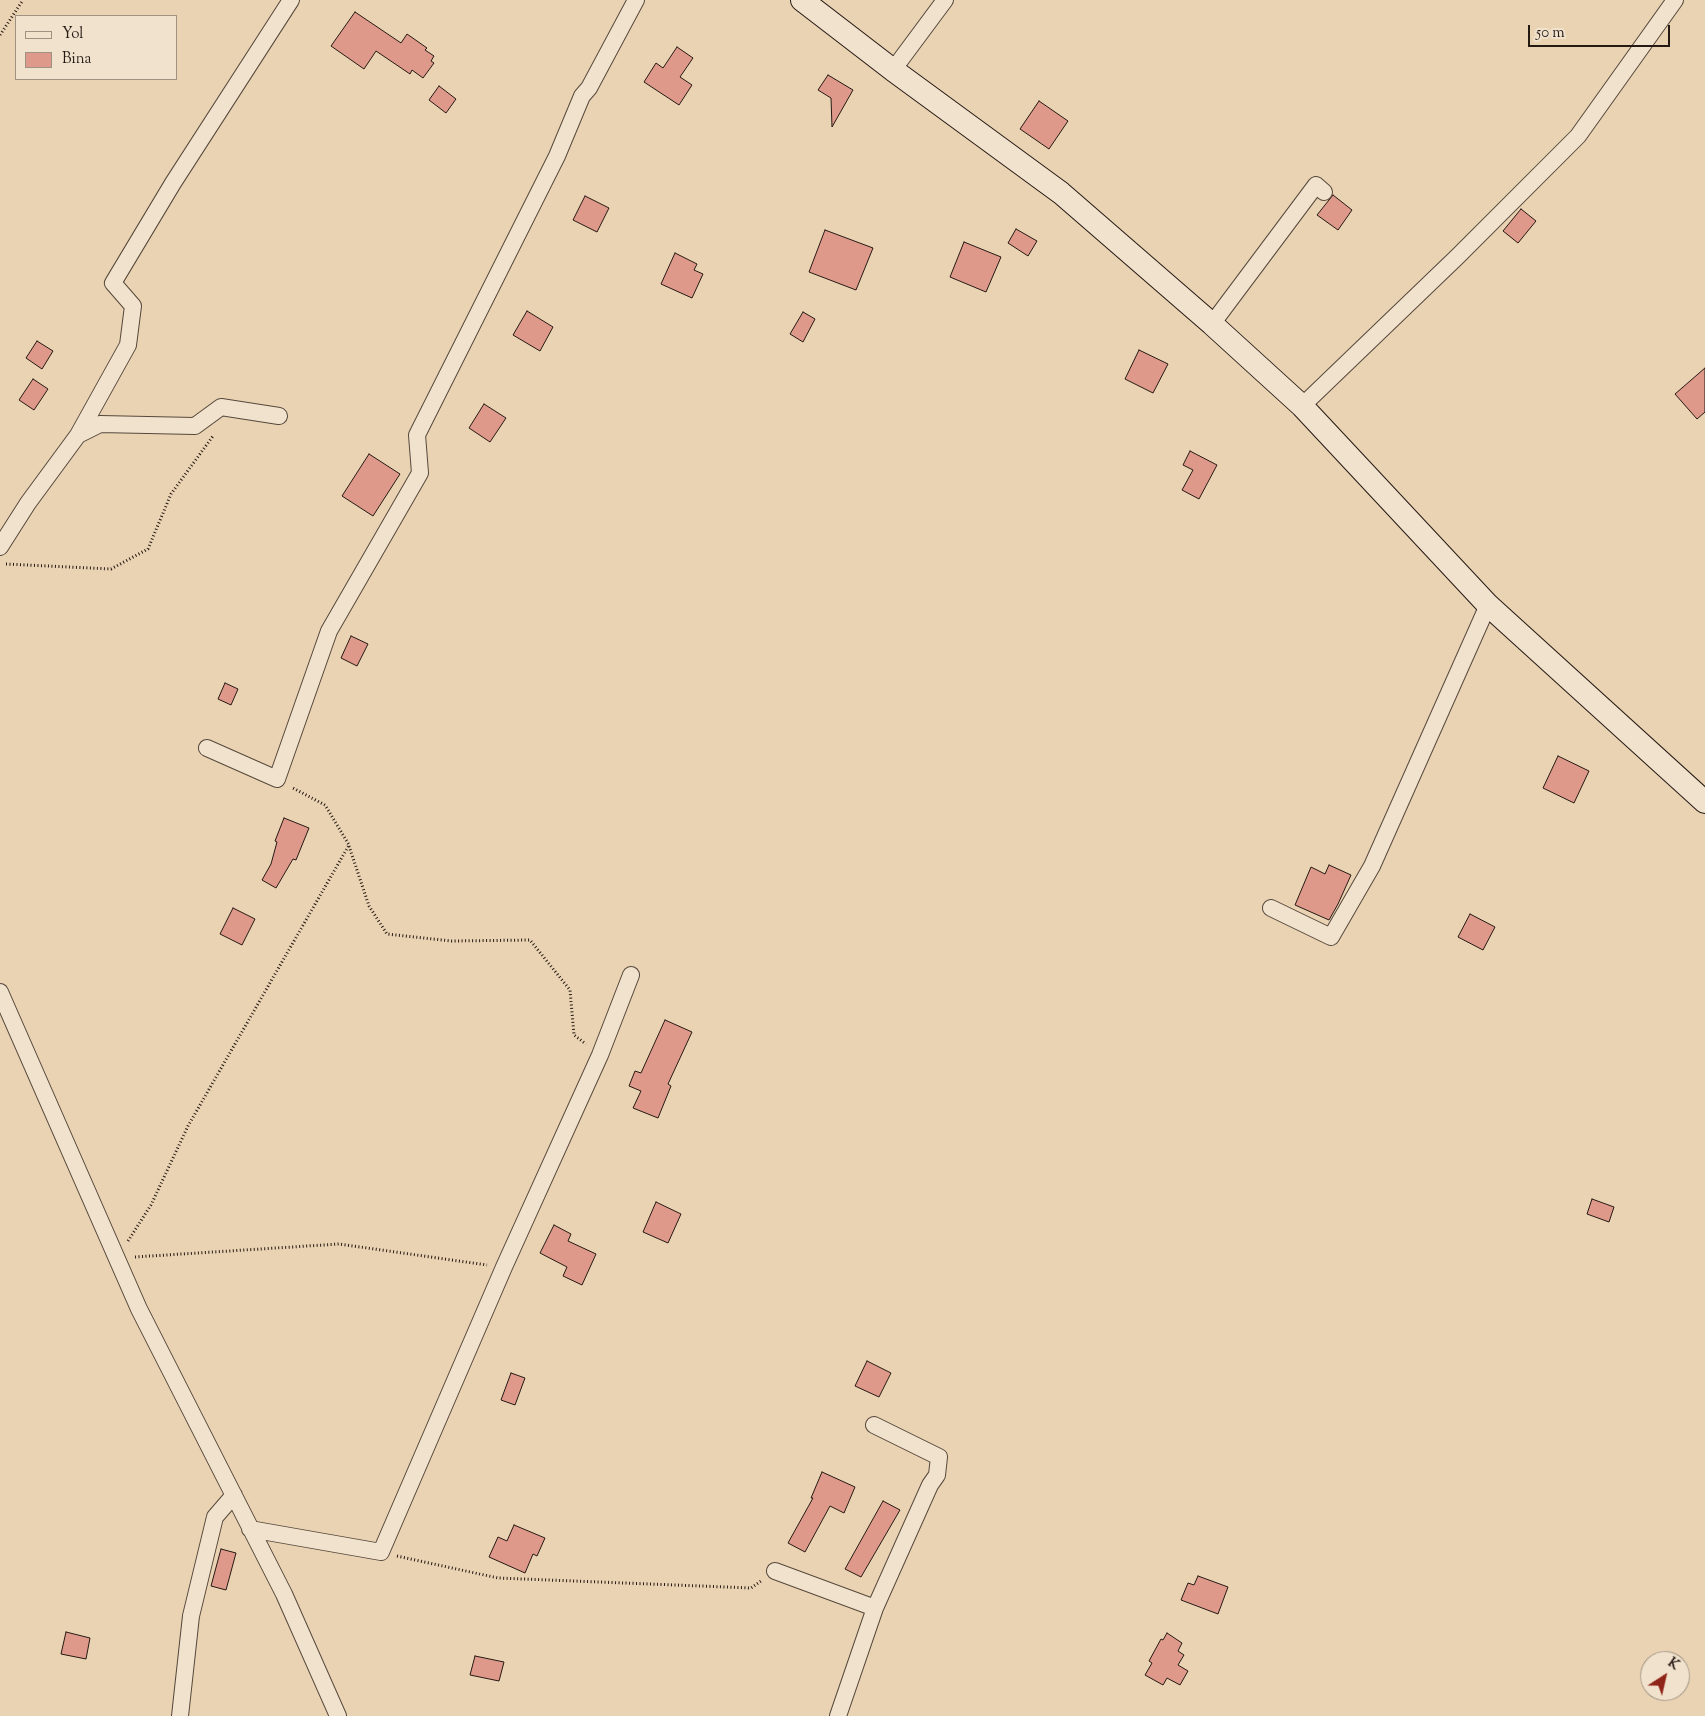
<!DOCTYPE html>
<html>
<head>
<meta charset="utf-8">
<style>
  body { margin:0 }
  #map { position:relative; width:1705px; height:1716px; overflow:hidden; background:#ead3b3; font-family:"Sorts Mill Goudy",serif }
  canvas { display:block }
  .legend { position:absolute; left:15px; top:15px; width:162px; height:65px; box-sizing:border-box; background:#f1e2ce; border:1px solid #9f9283; margin:0; padding:6px 9px; list-style:none; font-size:15px; color:#251913 }
  .legend li { display:flex; align-items:center; gap:10px; height:25px }
  .legend b { width:25px; border:1px solid #9f9283 }
  .north { position:absolute; left:1640px; top:1651px; width:50px; height:50px; box-sizing:border-box; background:#f1e2ce; border:1px solid #9f9283; border-radius:50%; rotate:35deg; font-size:14px; font-weight:700; line-height:20px; text-align:center; color:#251913 }
  .north::after { content:''; display:block; margin:auto; width:18px; height:22px; background:#8f2418; clip-path:polygon(50% 0,100% 100%,50% 72%,0 100%) }
  .scale { position:absolute; left:1528px; top:25px; width:142px; height:22px; box-sizing:border-box; border:2px solid #251913; border-top:0; padding-left:6px; font-size:15px; line-height:18px; white-space:nowrap; color:#251913; -webkit-text-stroke:4px #f1e2ce; paint-order:stroke }
</style>
</head>
<body>
<div id="map">
<canvas width="1705" height="1716"></canvas>
<ul class="legend">
<li><b style="height:6px;background:#f1e2ce"></b>Yol</li>
<li><b style="height:14px;background:#df998a"></b>Bina</li>
</ul>
<div class="north">K</div>
<div class="scale">50 m</div>
</div>
<script>
const ctx = document.querySelector('canvas').getContext('2d');
ctx.lineJoin = 'round';
function fill(path, color) {
  ctx.fillStyle = color;
  ctx.fill(path, 'evenodd');
}
function poly(rows) {
  const path = new Path2D();
  for (const r of rows) {
    path.moveTo(r[0], r[1]);
    for (let i = 2; i < r.length; i += 2) path.lineTo(r[i], r[i + 1]);
  }
  return path;
}
function trace(path, color, width, dash) {
  ctx.strokeStyle = color;
  ctx.lineWidth = width;
  ctx.lineCap = dash ? 'butt' : 'round';
  ctx.setLineDash(dash || []);
  ctx.stroke(path);
}
const building = poly([
  [355,12,401,43,407,34,427,48,425,50,434,56,431,61,434,63,423,78,412,70,410,74,376,51,364,69,331,46,355,12],
  [677,47,693,58,680,77,692,85,679,105,644,82,656,63,663,68,677,47],
  [828,75,853,90,832,127,831,98,818,90,828,75],
  [439,86,456,99,446,113,429,100,439,86],
  [1039,101,1068,121,1049,149,1020,129,1039,101],
  [1333,195,1352,210,1338,230,1317,215,1333,195],
  [585,196,609,208,597,232,573,220,585,196],
  [1521,209,1536,221,1518,243,1503,231,1521,209],
  [1016,229,1037,241,1028,256,1008,243,1016,229],
  [825,230,873,248,856,290,809,272,825,230],
  [964,242,1001,257,986,292,950,277,964,242],
  [675,253,697,264,694,270,703,274,692,298,661,284,675,253],
  [527,311,553,327,540,351,513,335,527,311],
  [803,312,815,319,803,342,790,334,803,312],
  [37,341,53,351,42,369,26,358,37,341],
  [1139,350,1168,364,1153,393,1125,379,1139,350],
  [1705,368,1705,412,1697,419,1675,394,1705,368],
  [33,379,48,389,34,410,19,400,33,379],
  [484,404,506,418,490,442,469,428,484,404],
  [1190,451,1217,465,1199,499,1182,490,1193,470,1183,465,1190,451],
  [369,454,400,474,373,516,342,496,369,454],
  [351,636,368,644,357,666,341,658,351,636],
  [225,683,238,689,231,705,218,699,225,683],
  [1558,756,1589,771,1574,803,1543,788,1558,756],
  [284,818,309,828,296,860,293,859,276,888,262,880,271,864,277,842,275,841,284,818],
  [1329,865,1351,875,1338,904,1329,920,1295,905,1311,867,1325,874,1329,865],
  [233,908,255,919,242,945,220,934,233,908],
  [1470,914,1495,927,1483,950,1458,937,1470,914],
  [665,1020,692,1032,668,1084,671,1086,658,1118,633,1108,641,1091,629,1086,635,1071,641,1073,665,1020],
  [1592,1199,1614,1207,1609,1222,1587,1214,1592,1199],
  [656,1202,681,1214,668,1243,643,1232,656,1202],
  [554,1225,571,1234,568,1241,596,1254,582,1285,563,1276,567,1267,540,1253,554,1225],
  [867,1361,891,1373,879,1397,855,1386,867,1361],
  [511,1373,525,1378,515,1405,501,1400,511,1373],
  [822,1472,855,1487,844,1513,830,1506,805,1552,788,1543,813,1498,811,1498,822,1472],
  [883,1501,900,1510,861,1577,845,1569,883,1501],
  [514,1525,545,1538,537,1556,533,1554,525,1573,489,1557,498,1537,507,1541,514,1525],
  [221,1549,236,1553,226,1590,211,1586,221,1549],
  [1198,1576,1228,1587,1218,1614,1181,1600,1188,1583,1194,1585,1198,1576],
  [66,1632,90,1638,86,1659,61,1654,66,1632],
  [1167,1633,1182,1643,1178,1651,1184,1655,1178,1665,1188,1671,1180,1685,1167,1678,1163,1685,1145,1675,1152,1663,1149,1661,1161,1639,1163,1640,1167,1633],
  [475,1656,504,1662,499,1681,470,1675,475,1656]
]);
const path = poly([
  [0,35,23,0],
  [6,564,111,569,148,549,171,494,213,436],
  [349,846,369,906,387,934,452,941,530,940,570,990,574,1035,586,1044],
  [128,1241,151,1205,188,1126,349,845,325,805,291,787],
  [135,1257,339,1244,487,1265],
  [397,1556,498,1578,751,1588,761,1581]
]);
const minor = poly([
  [893,70,945,0],
  [1212,324,1316,185,1324,192],
  [1302,406,1457,257,1578,136,1675,0],
  [78,435,128,345,133,306,113,283,173,183,291,0],
  [0,547,28,503,78,435,100,424,195,426,221,407,279,416],
  [207,748,277,779,329,631,420,473,417,435,557,156,582,96,589,88,636,0],
  [1271,908,1331,937,1372,866,1488,605],
  [0,992,139,1309,284,1594,338,1716],
  [250,1529,381,1552,504,1267,600,1055,631,975],
  [775,1571,875,1608],
  [180,1716,191,1616,215,1517,234,1495],
  [838,1716,875,1608,930,1485,937,1475,939,1457,874,1425]
]);
const secondary = poly([
  [802,0,893,70,1061,193,1212,324,1302,406,1488,605,1705,802]
]);
fill(building, '#df998a');
trace(building, '#251913', 1);
trace(minor, '#56483b', 18);
trace(secondary, '#251913', 24);
trace(path, '#251913', 3, [1, 2.5]);
trace(minor, '#f1e2ce', 16);
trace(secondary, '#f1e2ce', 22);
</script>
</body>
</html>
